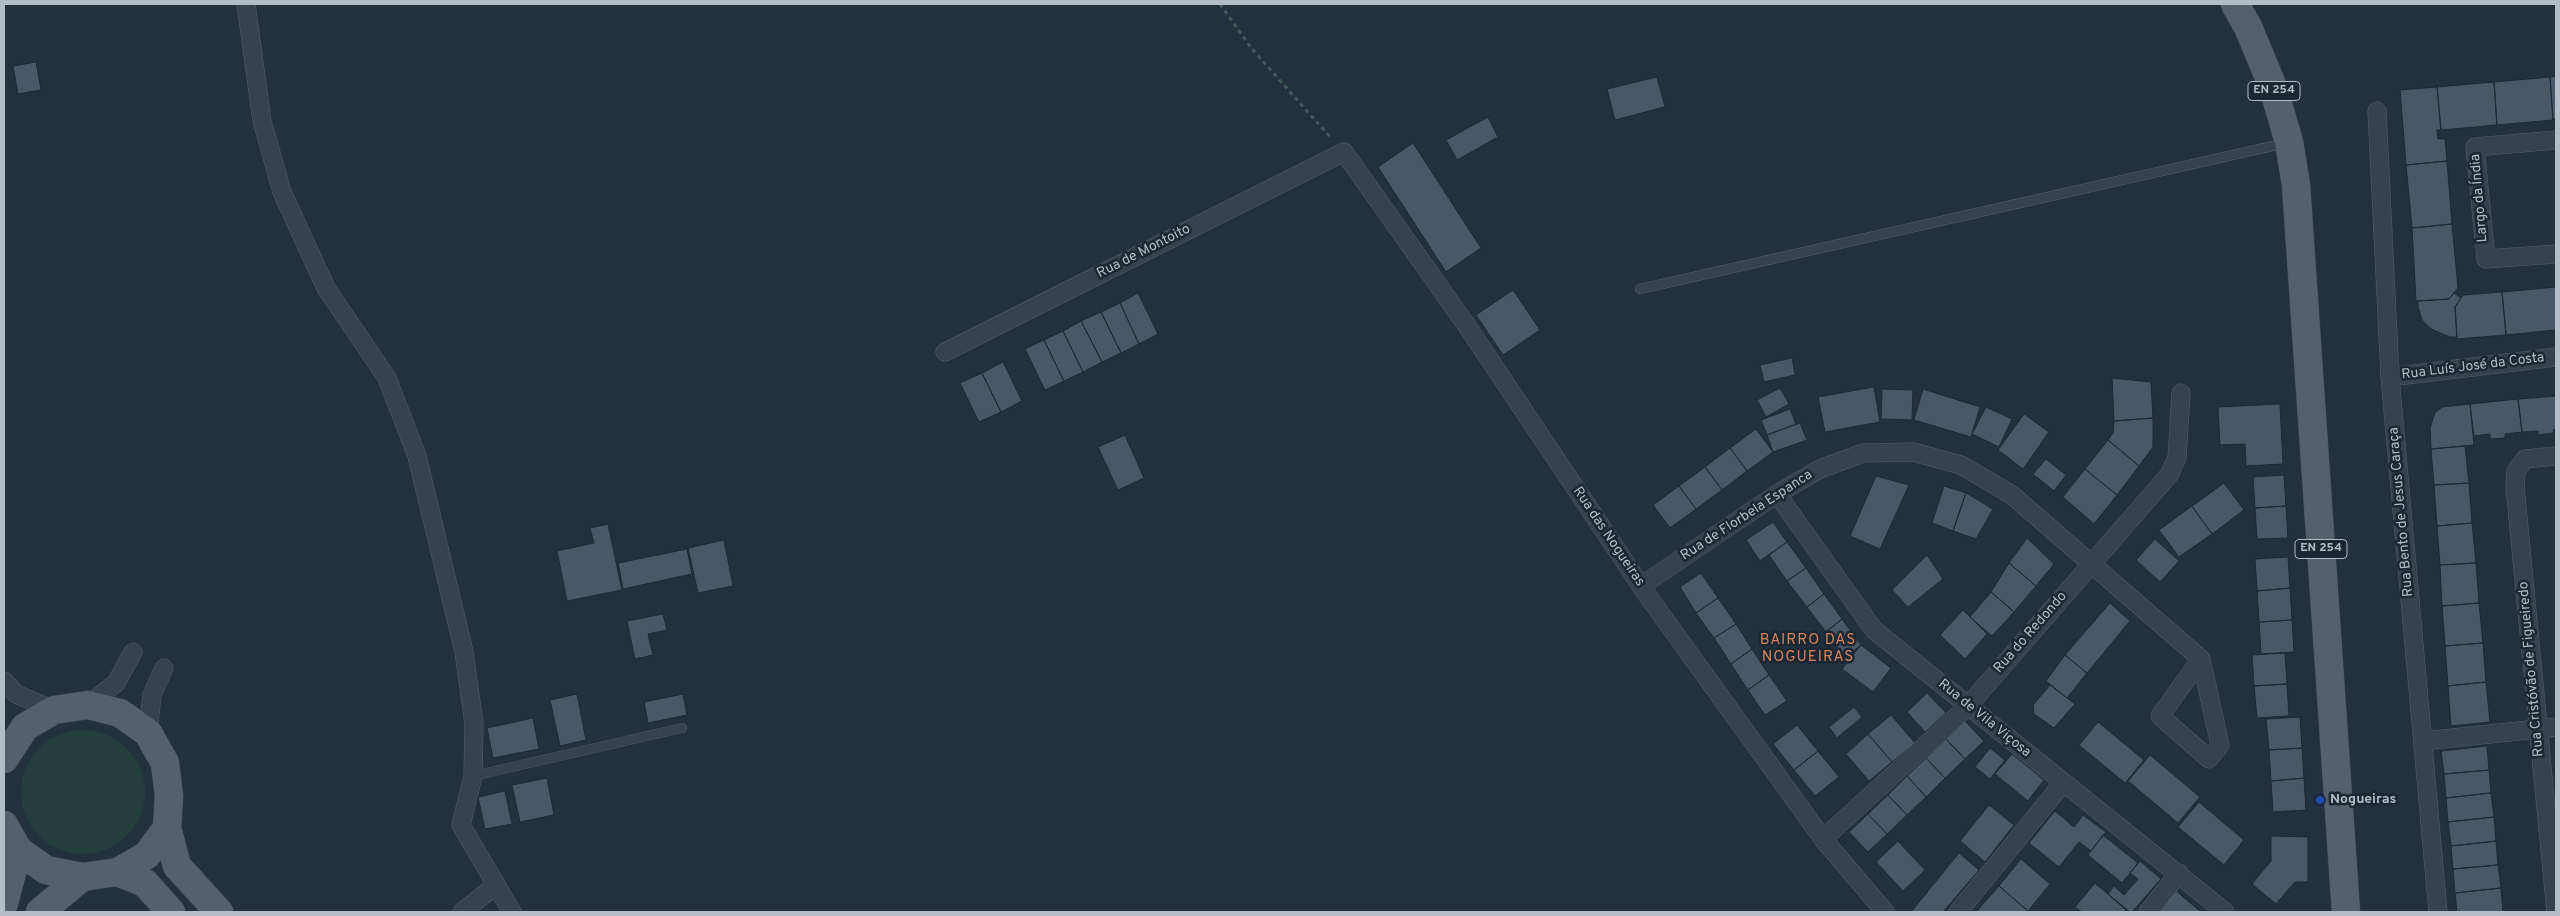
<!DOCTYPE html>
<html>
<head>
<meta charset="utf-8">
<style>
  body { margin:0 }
  #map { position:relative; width:2560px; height:916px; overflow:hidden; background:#22313d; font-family:Overpass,sans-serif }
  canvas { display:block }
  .frame { position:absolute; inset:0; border:5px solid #b2bdc8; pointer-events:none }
</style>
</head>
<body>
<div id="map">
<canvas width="2560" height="916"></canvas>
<div class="frame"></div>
</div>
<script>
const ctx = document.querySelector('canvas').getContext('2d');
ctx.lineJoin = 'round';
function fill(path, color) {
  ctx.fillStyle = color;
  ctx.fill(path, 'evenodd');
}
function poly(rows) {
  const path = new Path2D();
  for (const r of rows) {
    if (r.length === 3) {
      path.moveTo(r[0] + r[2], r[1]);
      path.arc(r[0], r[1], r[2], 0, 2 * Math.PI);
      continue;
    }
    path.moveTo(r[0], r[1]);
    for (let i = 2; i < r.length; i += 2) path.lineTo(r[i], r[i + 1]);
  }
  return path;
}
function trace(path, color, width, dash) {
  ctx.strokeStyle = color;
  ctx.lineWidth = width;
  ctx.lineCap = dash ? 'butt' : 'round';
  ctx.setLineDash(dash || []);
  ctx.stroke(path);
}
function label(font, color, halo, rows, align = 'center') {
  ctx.font = font + ' Overpass,sans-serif';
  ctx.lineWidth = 5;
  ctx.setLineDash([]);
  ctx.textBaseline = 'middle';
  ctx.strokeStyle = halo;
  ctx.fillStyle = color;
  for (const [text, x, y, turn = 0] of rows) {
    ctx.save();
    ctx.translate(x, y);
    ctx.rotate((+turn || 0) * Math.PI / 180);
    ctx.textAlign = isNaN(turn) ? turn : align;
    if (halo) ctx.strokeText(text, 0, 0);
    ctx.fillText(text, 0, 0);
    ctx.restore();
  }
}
const green = poly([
  [83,792,62]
]);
const building = poly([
  [36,62,41,90,18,94,13,66,36,62],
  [2556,76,2556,119,2553,120,2550,77,2556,76],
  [1657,77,1665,107,1615,120,1607,89,1657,77],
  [2550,77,2553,120,2497,125,2494,82,2550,77],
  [2494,82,2497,125,2441,130,2437,87,2494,82],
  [2437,87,2441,130,2437,130,2438,139,2445,139,2447,161,2406,165,2400,90,2437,87],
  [1488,117,1498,137,1457,160,1446,140,1488,117],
  [1413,143,1481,248,1446,272,1378,167,1413,143],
  [2447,161,2452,224,2412,228,2406,165,2447,161],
  [2452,224,2458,288,2449,299,2416,301,2412,228,2452,224],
  [2556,287,2556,330,2506,335,2502,292,2556,287],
  [1513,290,1540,330,1503,355,1476,315,1513,290],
  [2502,292,2506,335,2457,339,2455,307,2463,295,2502,292],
  [1138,293,1158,334,1139,344,1120,303,1138,293],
  [2454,293,2461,298,2455,307,2457,337,2450,337,2431,329,2422,320,2418,307,2418,301,2449,299,2454,293],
  [1120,303,1139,344,1121,353,1101,312,1120,303],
  [1101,312,1121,353,1102,362,1081,321,1101,312],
  [1081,321,1102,362,1083,372,1063,331,1081,321],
  [1063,331,1083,372,1064,381,1044,340,1063,331],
  [1044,340,1064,381,1045,390,1025,349,1044,340],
  [1792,358,1795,375,1764,382,1760,365,1792,358],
  [1003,362,1022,401,1001,412,982,373,1003,362],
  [982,373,1001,412,979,422,960,383,982,373],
  [2112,378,2151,382,2153,418,2114,421,2112,378],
  [1874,387,1880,422,1825,432,1818,397,1874,387],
  [1780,388,1789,404,1766,417,1757,400,1780,388],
  [1882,389,1913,390,1912,420,1881,419,1882,389],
  [1923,389,1980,407,1971,437,1914,420,1923,389],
  [2556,396,2556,429,2553,430,2554,433,2538,435,2538,431,2522,432,2518,399,2556,396],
  [2518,399,2522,432,2505,434,2505,438,2490,439,2490,434,2474,436,2470,404,2518,399],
  [2280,404,2283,464,2246,466,2245,444,2220,445,2218,407,2280,404],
  [2470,404,2474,445,2431,449,2430,428,2435,413,2442,407,2470,404],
  [1986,407,2012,419,1999,447,1972,434,1986,407],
  [1790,409,1796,424,1767,435,1761,420,1790,409],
  [2024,414,2049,432,2023,469,1998,450,2024,414],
  [2153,418,2153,447,2139,466,2108,440,2113,433,2114,421,2153,418],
  [1800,423,1807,440,1773,452,1767,435,1800,423],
  [1756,429,1773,452,1747,471,1730,448,1756,429],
  [1125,435,1144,478,1118,490,1098,447,1125,435],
  [2108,440,2139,466,2117,495,2085,469,2108,440],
  [2465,446,2469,483,2434,485,2431,449,2465,446],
  [1730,448,1747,471,1722,490,1705,467,1730,448],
  [2046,459,2066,475,2054,491,2033,474,2046,459],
  [1705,467,1722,490,1696,509,1679,486,1705,467],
  [2085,469,2117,495,2094,524,2063,497,2085,469],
  [2284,475,2286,506,2255,508,2253,477,2284,475],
  [1876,476,1909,485,1880,549,1850,536,1876,476],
  [2224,483,2244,510,2212,534,2192,506,2224,483],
  [2469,483,2472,523,2437,526,2434,485,2469,483],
  [1679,486,1696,509,1670,528,1653,505,1679,486],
  [1944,486,1966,493,1953,531,1932,523,1944,486],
  [1966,493,1993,509,1976,539,1953,531,1966,493],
  [2192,506,2212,534,2179,557,2159,530,2192,506],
  [2286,506,2288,538,2257,539,2255,508,2286,506],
  [1773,522,1787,542,1760,561,1746,540,1773,522],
  [2472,523,2476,563,2440,565,2437,526,2472,523],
  [608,524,622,590,567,601,557,551,594,543,590,528,608,524],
  [2027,538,2054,564,2036,586,2009,563,2027,538],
  [2155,539,2179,561,2160,582,2136,560,2155,539],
  [724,540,733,586,698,593,688,548,724,540],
  [1787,542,1806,568,1787,581,1769,555,1787,542],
  [687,549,692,574,623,589,618,563,687,549],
  [1927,555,1943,579,1908,607,1892,590,1927,555],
  [2288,557,2290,588,2257,591,2255,559,2288,557],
  [2009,563,2036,586,2014,612,1991,592,2009,563],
  [2476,563,2479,603,2442,606,2440,565,2476,563],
  [1806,568,1824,594,1807,607,1787,581,1806,568],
  [1701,573,1718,598,1696,613,1680,587,1701,573],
  [2290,588,2292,620,2259,622,2257,591,2290,588],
  [1991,592,2014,612,1992,636,1970,617,1991,592],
  [1824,594,1842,619,1826,632,1807,607,1824,594],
  [1718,598,1736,624,1714,638,1696,613,1718,598],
  [2110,603,2130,621,2087,673,2065,655,2110,603],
  [2479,603,2483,643,2445,646,2442,606,2479,603],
  [1963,610,1987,634,1965,659,1940,635,1963,610],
  [663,614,667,630,648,634,653,655,635,659,627,621,663,614],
  [1842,619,1861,645,1845,658,1826,632,1842,619],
  [2292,620,2294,652,2261,654,2259,622,2292,620],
  [1736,624,1752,649,1731,664,1714,638,1736,624],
  [2483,643,2486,682,2448,686,2445,646,2483,643],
  [1861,645,1891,668,1873,692,1842,669,1861,645],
  [1752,649,1769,675,1748,690,1731,664,1752,649],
  [2285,653,2287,684,2254,686,2252,655,2285,653],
  [2065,655,2087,673,2067,698,2046,681,2065,655],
  [1769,675,1787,701,1765,715,1748,690,1769,675],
  [2486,682,2490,722,2451,726,2448,686,2486,682],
  [2287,684,2289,716,2257,718,2254,686,2287,684],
  [2050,685,2075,704,2054,728,2034,714,2033,705,2050,685],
  [1927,693,1946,713,1925,732,1907,712,1927,693],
  [577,694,586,740,560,746,550,700,577,694],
  [683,694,687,715,648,723,644,702,683,694],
  [1854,707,1862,717,1837,738,1829,727,1854,707],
  [1891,715,1915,743,1892,762,1868,734,1891,715],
  [2300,717,2302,748,2269,750,2266,719,2300,717],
  [533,718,539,749,493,758,487,728,533,718],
  [1965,721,1984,741,1965,759,1946,739,1965,721],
  [2098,722,2144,760,2125,783,2079,745,2098,722],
  [1797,725,1818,751,1794,770,1773,744,1797,725],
  [1868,734,1892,762,1869,781,1846,754,1868,734],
  [1946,739,1965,759,1945,778,1926,758,1946,739],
  [2487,746,2489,770,2444,774,2441,751,2487,746],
  [1990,748,2005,760,1990,779,1975,767,1990,748],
  [2302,748,2304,778,2271,781,2269,750,2302,748],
  [1818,751,1839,777,1815,796,1794,770,1818,751],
  [2012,754,2044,780,2028,801,1995,774,2012,754],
  [2150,755,2200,797,2178,823,2128,781,2150,755],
  [1926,758,1945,778,1926,797,1907,776,1926,758],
  [2489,770,2491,793,2446,798,2444,774,2489,770],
  [1907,776,1926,797,1907,815,1888,795,1907,776],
  [547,778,554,815,520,822,512,785,547,778],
  [2304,778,2306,810,2273,812,2271,781,2304,778],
  [505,791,512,824,485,829,478,797,505,791],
  [2491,793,2494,817,2448,822,2446,798,2491,793],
  [1888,795,1907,815,1887,834,1868,814,1888,795],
  [2199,802,2244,840,2224,865,2178,827,2199,802],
  [1989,805,2014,825,1985,862,1960,841,1989,805],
  [2055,811,2074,827,2083,815,2106,832,2091,851,2079,842,2059,867,2029,843,2055,811],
  [1868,814,1887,834,1868,852,1849,832,1868,814],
  [2494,817,2496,841,2451,846,2448,822,2494,817],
  [2103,835,2138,863,2122,883,2088,855,2103,835],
  [2271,836,2308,837,2308,882,2295,882,2276,904,2252,884,2271,861,2271,836],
  [1898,841,1925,870,1903,891,1876,862,1898,841],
  [2496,841,2498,865,2453,869,2451,846,2496,841],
  [1959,853,1979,870,1943,912,1911,912,1959,853],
  [2021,859,2050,884,2028,911,1999,886,2021,859],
  [2140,861,2161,879,2132,912,2130,912,2108,894,2114,886,2124,895,2138,879,2130,873,2140,861],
  [2498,865,2501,888,2455,893,2453,869,2498,865],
  [2095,883,2126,910,2124,912,2082,912,2075,907,2095,883],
  [1999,886,2028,911,2027,912,1976,912,1999,886],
  [2501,888,2503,912,2457,912,2455,893,2501,888],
  [2175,890,2201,912,2156,912,2175,890]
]);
const path = poly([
  [1220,4,1252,49,1331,138]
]);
const lane = poly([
  [1640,289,2286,143],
  [473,776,682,728]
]);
const street = poly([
  [246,4,262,121,282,192,326,288,387,378,417,456,464,652,474,724,473,776,461,825,512,912],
  [2377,111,2390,377,2438,912],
  [2556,140,2475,147,2486,259,2556,254],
  [945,352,1344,152,1467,326,1645,592,1823,839,1885,912],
  [2390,377,2556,357],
  [1777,494,1874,630,2225,912],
  [1641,586,1777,494,1820,469,1863,453,1913,452,1961,465,2012,495,2201,659,2220,745,2209,759,2160,716,2201,659],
  [4,681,16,694,54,710],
  [88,705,116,683,133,652],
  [148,733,152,695,164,668],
  [2424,741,2556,727],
  [1823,839,1967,707,2169,475,2177,458,2181,393],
  [462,912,495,886],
  [1958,912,2063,783],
  [2148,912,2179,873],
  [2556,912,2515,487,2516,471,2525,459,2556,456]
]);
const primary = poly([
  [2235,4,2248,27,2273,87,2289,142,2296,185,2346,912],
  [4,759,25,727,54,710,88,705,120,713,148,733,165,763,169,796,167,828,147,855,118,872,82,877,46,870,18,850,4,825],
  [167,828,177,866,219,912],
  [118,872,145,883,171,912],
  [4,903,18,850],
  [40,912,82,877]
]);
const markers = [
  [2320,800,5,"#1a4fb4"]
];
const shields = [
  [2274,91,52],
  [2321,549,52]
];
const shieldNames = [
  ["EN 254",2274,91],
  ["EN 254",2321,549]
];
const streetNames = [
  ["Largo da Índia",2480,198,-95],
  ["Rua de Montoito",1144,252,-27],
  ["Rua Luís José da Costa",2473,367,-7],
  ["Rua Bento de Jesus Caraça",2402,512,-95],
  ["Rua de Florbela Espanca",1747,516,-33],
  ["Rua das Nogueiras",1608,537,56],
  ["Rua do Redondo",2031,633,-49],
  ["Rua Cristóvão de Figueiredo",2532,669,-95],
  ["Rua de Vila Viçosa",1984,719,39]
];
const poiNames = [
  ["Nogueiras",2330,800]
];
const neighbourhoodNames = [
  ["BAIRRO DAS",1808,641],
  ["NOGUEIRAS",1808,658]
];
fill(green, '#243e3e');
fill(building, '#485866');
trace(building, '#1d2934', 1);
trace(lane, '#54606b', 10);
trace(street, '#54606b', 19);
trace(primary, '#424e59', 29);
trace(path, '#425a5a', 3, [4, 4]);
trace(lane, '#36424d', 9);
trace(street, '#36424d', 18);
trace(primary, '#54616d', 28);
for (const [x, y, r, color] of markers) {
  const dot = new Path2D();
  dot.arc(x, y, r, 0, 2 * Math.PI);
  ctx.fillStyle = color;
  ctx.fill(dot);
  trace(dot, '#1b2732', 2);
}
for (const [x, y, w] of shields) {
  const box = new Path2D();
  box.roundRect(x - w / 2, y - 9.5, w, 19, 4);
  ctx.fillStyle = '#1b2732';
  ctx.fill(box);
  trace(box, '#b2bdc8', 1);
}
label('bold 12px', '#b2bdc8', null, shieldNames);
label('14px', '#b2bdc8', '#1b2732', streetNames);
label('bold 14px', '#b2bdc8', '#1b2732', poiNames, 'left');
ctx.letterSpacing = '1px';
label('15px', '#d8845d', '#1b2732', neighbourhoodNames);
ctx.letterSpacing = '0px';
</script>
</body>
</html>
